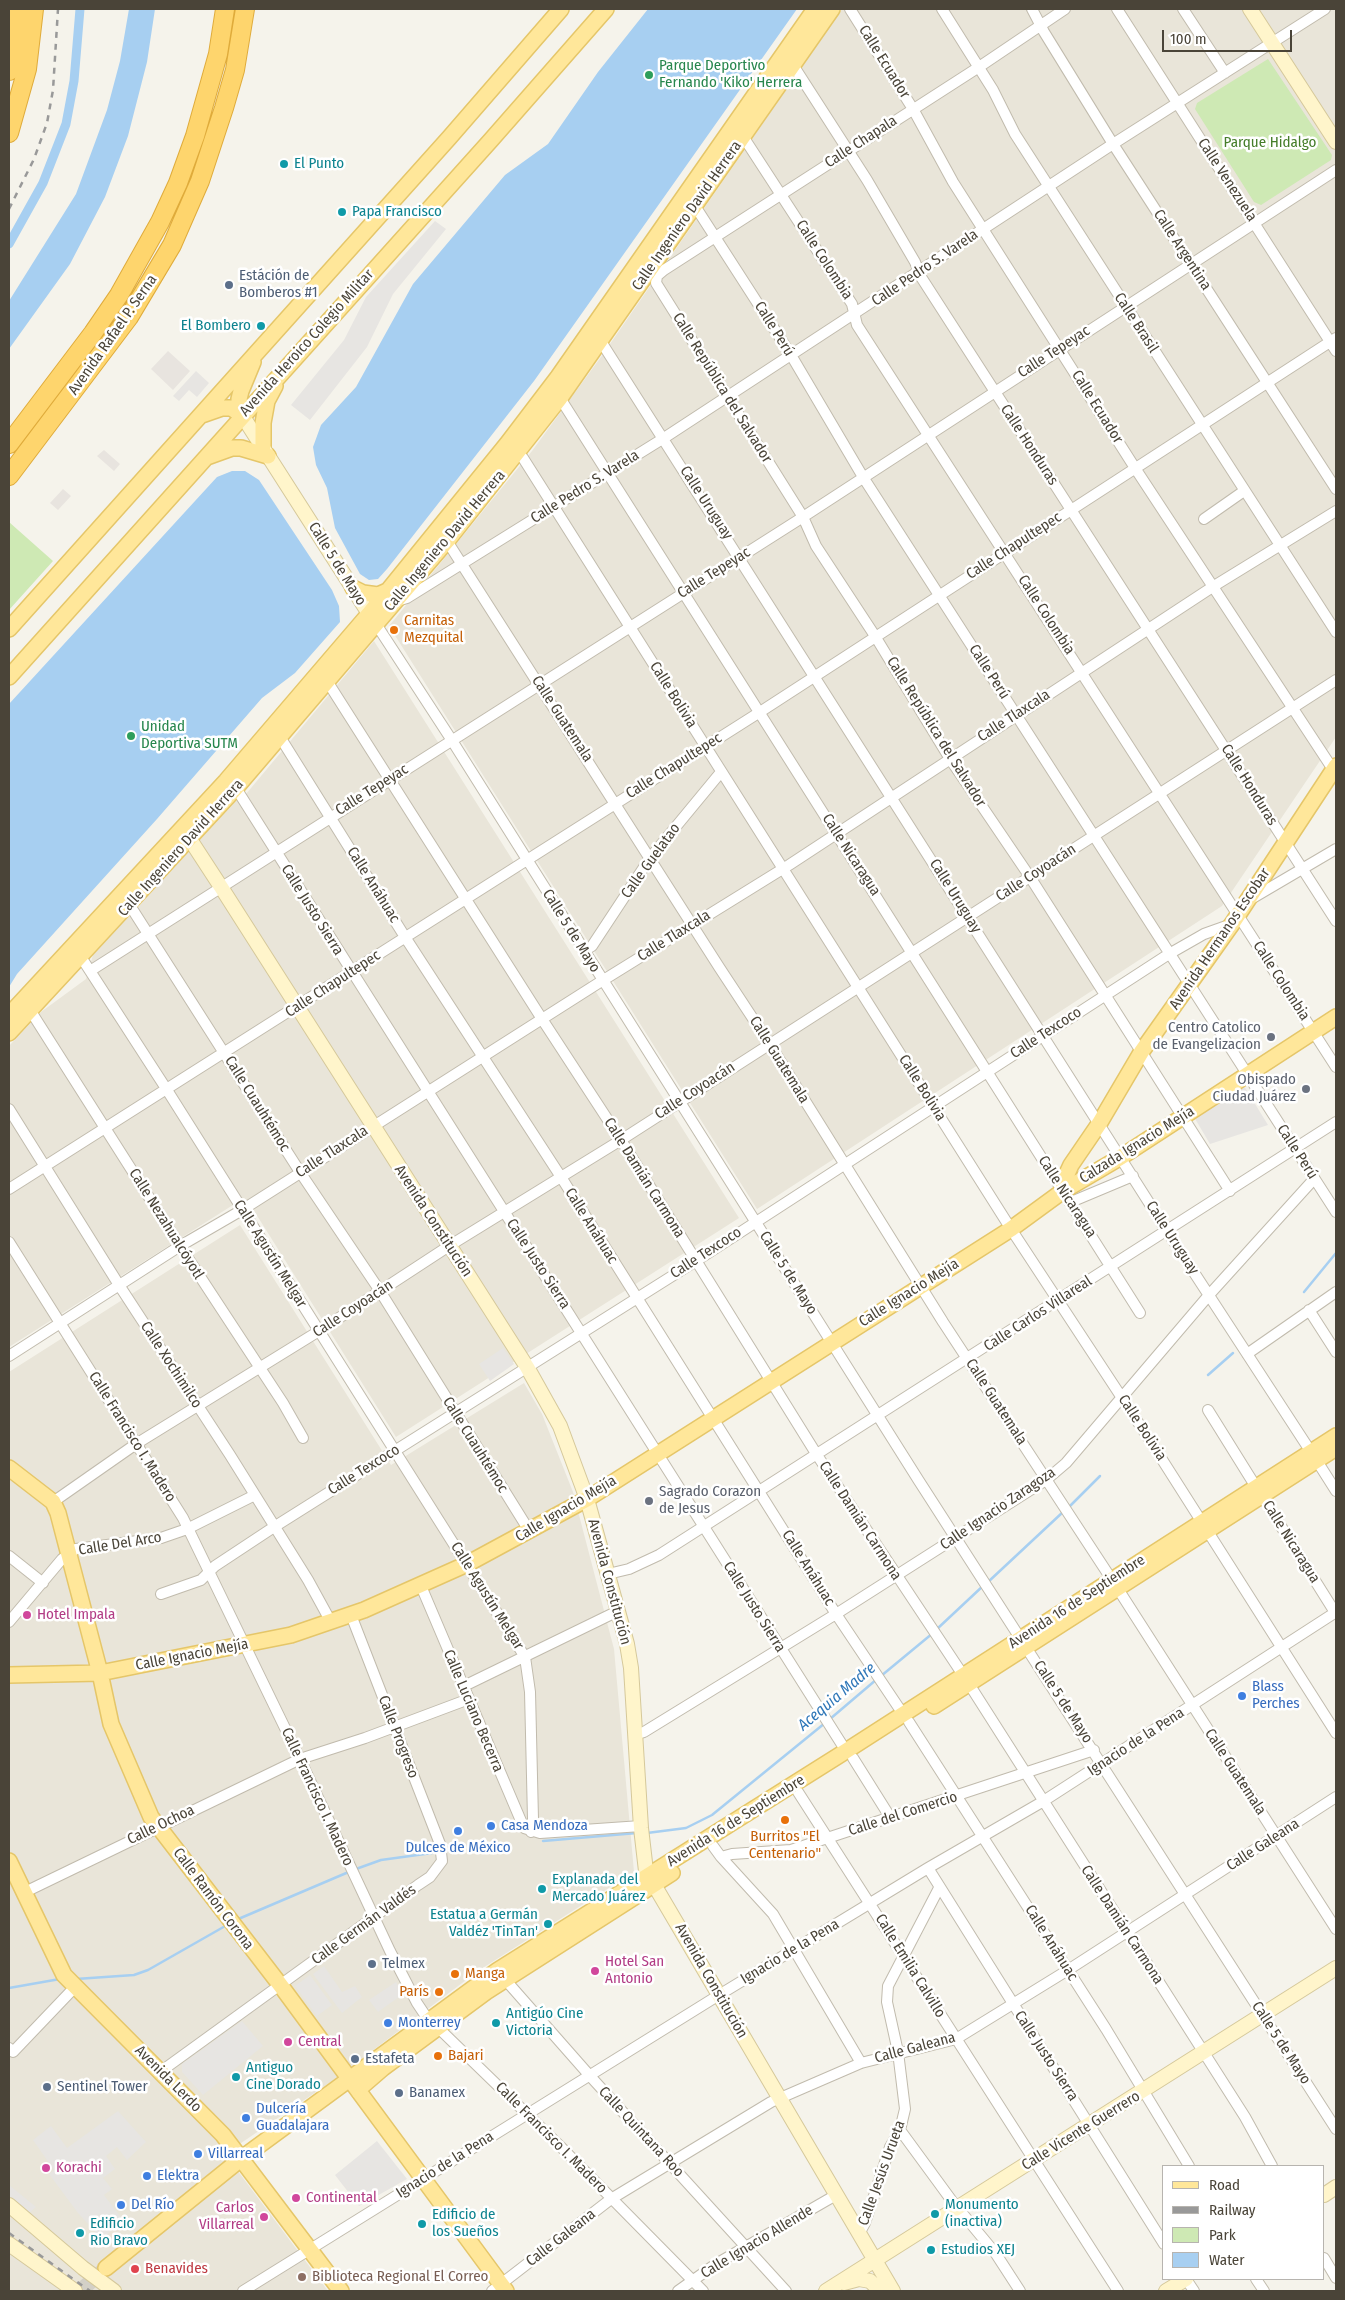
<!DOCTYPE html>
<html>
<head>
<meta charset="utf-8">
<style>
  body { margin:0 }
  #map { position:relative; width:1345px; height:2300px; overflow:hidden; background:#f5f3eb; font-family:"Fira Sans Condensed",sans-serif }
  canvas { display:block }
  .frame { position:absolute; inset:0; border:10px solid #4a4438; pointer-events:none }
  .legend { position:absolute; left:1162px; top:2165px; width:162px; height:115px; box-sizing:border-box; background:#fff; border:1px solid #b7b4af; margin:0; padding:6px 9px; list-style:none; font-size:15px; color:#4a4438 }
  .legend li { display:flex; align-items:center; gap:10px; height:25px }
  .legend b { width:25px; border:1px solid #b7b4af }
  .scale { position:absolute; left:1162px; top:30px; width:130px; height:22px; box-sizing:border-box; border:2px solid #4a4438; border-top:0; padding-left:6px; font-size:15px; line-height:18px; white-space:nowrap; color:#4a4438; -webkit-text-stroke:4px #fff; paint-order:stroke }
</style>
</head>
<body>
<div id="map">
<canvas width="1345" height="2300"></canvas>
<div class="frame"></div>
<ul class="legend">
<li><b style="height:6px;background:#ffe79a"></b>Road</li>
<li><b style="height:6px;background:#999"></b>Railway</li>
<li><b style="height:14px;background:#cee9b4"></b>Park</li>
<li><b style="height:14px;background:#a7cff1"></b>Water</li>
</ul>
<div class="scale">100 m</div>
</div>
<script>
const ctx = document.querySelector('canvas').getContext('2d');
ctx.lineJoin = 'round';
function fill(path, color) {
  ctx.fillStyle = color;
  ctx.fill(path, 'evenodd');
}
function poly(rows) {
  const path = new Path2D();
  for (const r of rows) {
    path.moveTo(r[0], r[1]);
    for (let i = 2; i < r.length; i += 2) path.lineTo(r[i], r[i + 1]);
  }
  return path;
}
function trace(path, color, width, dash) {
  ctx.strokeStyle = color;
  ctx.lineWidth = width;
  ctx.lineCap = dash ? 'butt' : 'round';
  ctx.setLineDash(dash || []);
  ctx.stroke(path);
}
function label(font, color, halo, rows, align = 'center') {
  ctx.font = font + ' "Fira Sans Condensed",sans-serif';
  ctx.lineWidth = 5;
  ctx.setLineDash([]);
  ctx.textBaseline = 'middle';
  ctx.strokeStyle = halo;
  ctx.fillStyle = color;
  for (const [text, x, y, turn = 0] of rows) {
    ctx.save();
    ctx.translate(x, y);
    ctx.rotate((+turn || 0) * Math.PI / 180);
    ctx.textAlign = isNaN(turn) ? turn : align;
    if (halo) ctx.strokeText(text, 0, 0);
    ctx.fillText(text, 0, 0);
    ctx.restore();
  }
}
const residential = poly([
  [842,9,1336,9,1336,737,1222,906,757,1209,389,626,532,451,601,357],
  [374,641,739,1218,396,1437,256,1214,244,1198,9,1347,9,1046,41,1012,86,979,93,955,236,801,246,794],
  [240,1225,391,1465,524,1383,542,1414,573,1492,614,1649,634,1872,478,1971,335,2079,225,2154,328,2291,9,2291,9,1372]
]);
const industrial = poly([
  [168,351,190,371,173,390,151,369],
  [104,450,120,464,114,471,97,456],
  [63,489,71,496,58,510,50,503]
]);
const green = poly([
  [1268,59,1332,155,1331,160,1261,205,1254,202,1195,109,1197,103],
  [9,522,53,561,9,610]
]);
const parking = poly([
  [435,221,446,229,393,294,367,347,310,420,291,405,344,340,366,297],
  [196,371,209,383,197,397,189,390,179,401,173,396],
  [1244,1086,1268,1125,1210,1144,1194,1117],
  [503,1348,514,1364,490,1381,479,1364],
  [324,1966,342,1992,355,1986,362,1997,342,2013,313,1974],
  [310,1975,332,2005,317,2016,295,1986],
  [396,1982,403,1994,378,2012,369,2000],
  [242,2021,263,2046,203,2095,182,2072,182,2064],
  [118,2111,146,2142,127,2160,117,2147,106,2156,115,2169,103,2178,112,2189,104,2195,123,2220,102,2239,78,2213,49,2174,54,2170,33,2140,51,2126,67,2148],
  [377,2141,407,2179,359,2206,335,2175],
  [9,2185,36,2207,28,2214,9,2198]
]);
const water = poly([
  [129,9,155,9,147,62,128,136,105,197,70,264,9,349,9,301,76,194,107,110,120,61],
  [648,9,797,9,534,381,387,569,378,579,369,580,360,574,335,528,327,488,316,465,313,447,321,425,356,387,413,284,505,175,548,144,598,72],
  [232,471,245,471,259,480,332,590,339,606,340,622,295,673,262,698,157,819,17,974,9,987,9,704,217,477]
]);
const stream = poly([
  [1304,1292,1336,1253],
  [1208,1375,1233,1353],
  [1069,1507,1100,1476],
  [988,1582,1063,1512],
  [937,1629,984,1585],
  [881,1676,933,1633],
  [830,1719,877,1679],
  [647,1833,686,1828,712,1815,825,1723],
  [543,1841,637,1833],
  [356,1869,381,1860,432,1853],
  [236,1920,351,1871],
  [76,1979,134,1975,148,1970,227,1925],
  [9,1988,60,1979]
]);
const canal = poly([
  [9,244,43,183,66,124,74,81,80,9]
]);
const primaryTunnel = poly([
  [80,2291,105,2269]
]);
const street = poly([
  [850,9,913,109,953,182,1135,468,1336,774],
  [942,9,993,90,1015,134,1336,632],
  [1032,9,1044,32,1113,144,1336,489],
  [1117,9,1336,351],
  [1183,9,1225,73],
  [793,65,867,180,915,262,921,277,1336,921],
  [741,138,746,141,852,304,857,325,1336,1067],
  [695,206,791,355,863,477,1336,1212],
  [649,271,657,276,656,283,803,517,816,546,875,636,950,759,1030,877,1230,1191],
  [657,276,664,270,979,67,1065,9],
  [600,340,1167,1231,1311,1452],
  [560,398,1140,1313],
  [513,449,523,458,1011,1229,1149,1439,1336,1733],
  [1204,519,1244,491],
  [447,541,719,967,769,1043,943,1322,1112,1580],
  [397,601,407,598,664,438,1113,144,1325,9],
  [376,624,451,739,919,1481,1336,2129],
  [327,681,542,1019,621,1140,817,1455,963,1675],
  [280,737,405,937,561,1177,836,1614,903,1714],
  [231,785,239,793,846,1751],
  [1251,899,1336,849],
  [129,904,300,1172,380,1291,530,1532],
  [584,951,592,946,650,858,721,772],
  [81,957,167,1090,525,1657,530,1692,533,1819,531,1832],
  [90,971,803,517,1336,170],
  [30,1010,180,1246,283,1403,303,1438],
  [9,1109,119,1285,230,1455,308,1580,331,1622],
  [9,1189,760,712,1336,338],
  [1071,1202,1133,1176],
  [9,1242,183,1518,300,1759,390,1951,417,2003,425,2015,560,2146,703,2291],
  [1309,1310,1336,1352],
  [1247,1354,1336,1292],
  [9,1356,180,1246,242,1210,597,984,789,865,1214,586,1336,511],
  [1208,1410,1256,1487],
  [1317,1461,1336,1491],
  [1262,1496,1336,1614],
  [53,1502,136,1444,319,1331,449,1246,621,1140,1336,680],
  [9,1556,43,1583],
  [608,1574,629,1569,659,1555,1336,1122],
  [421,1586,524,1828,540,1833,641,1826],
  [1118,1589,1336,1929],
  [161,1594,201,1580,215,1566,274,1527,696,1261,1169,954,1204,934,1232,924],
  [9,1622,62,1559,76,1549,161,1538,187,1529,253,1496],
  [969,1684,1245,2117,1272,2166],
  [464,1686,618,1611],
  [909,1722,1106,2029,1189,2166],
  [634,1735,644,1732,836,1614,1046,1480,1066,1463,1209,1295,1314,1179],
  [853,1758,890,1817],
  [798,1792,1118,2291],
  [713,1846,721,1857,732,1854,791,1850,1094,1750],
  [721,1857,773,1914,861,2063],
  [928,1868,1164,2244],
  [23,1893,300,1759,365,1738,469,1699],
  [502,1976,590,2076,786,2291],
  [9,2048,13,2052,75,1987],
  [160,2072,418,1885,430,1877,442,1861,440,1844,351,1615],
  [900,2130,952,2201,996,2254,1020,2291],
  [859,2234,865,2223,890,2147,900,2130,905,2109,898,2052,887,2002,888,1986,939,1888],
  [1324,2258,1336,2278],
  [1186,2279,1194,2291],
  [1256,2279,1264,2291],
  [243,2291,719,1995,928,1868,1042,1802,1336,1612],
  [492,2291,611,2199,771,2102,861,2063,956,2039,1068,1970,1336,1797],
  [678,2291,716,2264,836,2195]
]);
const secondary = poly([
  [1250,9,1336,142],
  [242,415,375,623],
  [181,831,193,844,221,887,527,1367,560,1426,587,1499,627,1644,631,1668,641,1828,646,1871,893,2291],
  [1324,2195,1336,2187],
  [9,2205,83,2268,114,2291],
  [9,2244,75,2291],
  [844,2283,859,2279,870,2281,881,2291],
  [826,2291,1336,1968],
  [1166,2291,1186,2279]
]);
const primary = poly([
  [202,415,222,408,231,408,242,415],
  [242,415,239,399,241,391,253,362],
  [263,447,263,423,267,401,275,386],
  [207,457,232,448,241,448,268,456],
  [353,588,363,593,378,595,387,591],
  [9,629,449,138,561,9],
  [9,677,491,140,606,9],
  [9,1015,226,781,369,614,507,444,558,377,815,9],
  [9,1033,235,789,447,541,560,398,832,9],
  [1063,1191,1065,1178,1071,1165,1099,1124,1142,1051,1232,924,1336,766],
  [9,1468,53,1502,58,1513,100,1673,111,1724,151,1817,281,1986,506,2291],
  [9,1675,100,1673,291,1635,364,1610,467,1564,587,1499,1011,1229,1063,1191,1121,1157,1336,1017],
  [934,1706,1336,1448],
  [9,1861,64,1975,223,2135,341,2291],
  [359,2092,361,2087,383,2068,486,1992,672,1873],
  [106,2268,242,2158,498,1970,846,1751,1336,1436]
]);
const highway = poly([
  [9,71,17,9],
  [9,133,27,69,34,9],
  [9,444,93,333,119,295,160,222,178,183,195,136,218,54,225,9],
  [9,476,129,317,172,245,200,181,224,108,235,70,245,9]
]);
const rail = poly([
  [9,209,34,159,47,123,53,90,58,9],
  [9,2233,90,2291]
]);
const markers = [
  [649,75,5,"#2e9e5b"],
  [284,164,5,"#0f9aa8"],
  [342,212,5,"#0f9aa8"],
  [229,285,5,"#5c6f8a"],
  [261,326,5,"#0f9aa8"],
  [394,630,5,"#e8710a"],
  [131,736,5,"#2e9e5b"],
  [1271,1037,5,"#6b7280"],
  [1306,1089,5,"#6b7280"],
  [649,1501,5,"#6b7280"],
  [27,1615,5,"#d1479c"],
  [1242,1696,5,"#3f7fe0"],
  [785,1820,5,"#e8710a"],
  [491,1826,5,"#3f7fe0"],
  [458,1831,5,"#3f7fe0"],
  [542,1889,5,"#0f9aa8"],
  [548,1924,5,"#0f9aa8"],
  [372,1964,5,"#5c6f8a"],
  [595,1971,5,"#d1479c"],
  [455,1974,5,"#e8710a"],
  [439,1992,5,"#e8710a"],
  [388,2023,5,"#3f7fe0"],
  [496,2023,5,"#0f9aa8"],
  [288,2042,5,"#d1479c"],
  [438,2056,5,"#e8710a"],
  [355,2059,5,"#5c6f8a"],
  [236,2077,5,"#0f9aa8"],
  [47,2087,5,"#5c6f8a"],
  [399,2093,5,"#5c6f8a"],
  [246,2118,5,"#3f7fe0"],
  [198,2154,5,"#3f7fe0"],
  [46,2168,5,"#d1479c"],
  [147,2176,5,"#3f7fe0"],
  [296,2198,5,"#d1479c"],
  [121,2205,5,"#3f7fe0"],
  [935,2214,5,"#0f9aa8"],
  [264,2217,5,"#d1479c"],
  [422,2224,5,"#0f9aa8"],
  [80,2233,5,"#0f9aa8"],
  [931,2250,5,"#0f9aa8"],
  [135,2269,5,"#e0444e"],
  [302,2277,5,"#8d6e63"]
];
const streetNames = [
  ["Calle Ecuador",884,62,58],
  ["Calle Chapala",861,142,-33],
  ["Calle Venezuela",1227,180,57],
  ["Calle Ingeniero David Herrera",687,216,-55],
  ["Calle Argentina",1182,250,57],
  ["Calle Colombia",824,260,57],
  ["Calle Pedro S. Varela",925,268,-34],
  ["Calle Brasil",1136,323,57],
  ["Calle Perú",774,329,58],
  ["Avenida Rafael P. Serna",113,335,-55],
  ["Avenida Heroico Colegio Militar",307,343,-48],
  ["Calle Tepeyac",1054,352,-33],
  ["Calle República del Salvador",722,388,58],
  ["Calle Ecuador",1097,407,58],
  ["Calle Honduras",1029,445,57],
  ["Calle Pedro S. Varela",585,487,-32],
  ["Calle Uruguay",706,503,57],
  ["Calle Ingeniero David Herrera",445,541,-50],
  ["Calle Chapultepec",1014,546,-33],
  ["Calle 5 de Mayo",337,564,58],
  ["Calle Tepeyac",714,573,-32],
  ["Calle Colombia",1046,615,57],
  ["Calle Perú",989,672,57],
  ["Calle Bolivia",673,695,58],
  ["Calle Tlaxcala",1014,716,-33],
  ["Calle Guatemala",562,719,57],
  ["Calle República del Salvador",936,732,58],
  ["Calle Chapultepec",674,766,-32],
  ["Calle Honduras",1249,785,58],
  ["Calle Tepeyac",372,790,-32],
  ["Calle Ingeniero David Herrera",181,848,-48],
  ["Calle Nicaragua",851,855,57],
  ["Calle Guelatao",651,861,-54],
  ["Calle Coyoacán",1036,873,-33],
  ["Calle Anáhuac",373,885,58],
  ["Calle Uruguay",955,896,58],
  ["Calle Justo Sierra",312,910,58],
  ["Calle 5 de Mayo",571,931,58],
  ["Calle Tlaxcala",674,936,-32],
  ["Avenida Hermanos Escobar",1220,939,-56],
  ["Calle Colombia",1281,981,57],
  ["Calle Chapultepec",333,984,-33],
  ["Calle Texcoco",1046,1033,-33],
  ["Calle Guatemala",779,1060,58],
  ["Calle Bolivia",922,1088,58],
  ["Calle Coyoacán",695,1091,-33],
  ["Calle Cuauhtémoc",257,1104,58],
  ["Calzada Ignacio Mejía",1137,1145,-32],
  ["Calle Tlaxcala",332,1152,-33],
  ["Calle Perú",1297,1152,57],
  ["Calle Damián Carmona",644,1178,58],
  ["Calle Nicaragua",1067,1197,57],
  ["Avenida Constitución",433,1221,57],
  ["Calle Nezahualcóyotl",166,1224,58],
  ["Calle Anáhuac",591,1226,58],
  ["Calle Uruguay",1172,1238,57],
  ["Calle Texcoco",706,1253,-33],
  ["Calle Agustín Melgar",270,1254,58],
  ["Calle Justo Sierra",538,1264,57],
  ["Calle 5 de Mayo",788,1273,58],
  ["Calle Ignacio Mejía",909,1293,-32],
  ["Calle Coyoacán",353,1309,-33],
  ["Calle Carlos Villareal",1038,1314,-33],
  ["Calle Xochimilco",171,1365,57],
  ["Calle Guatemala",996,1402,57],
  ["Calle Bolivia",1142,1428,57],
  ["Calle Francisco I. Madero",132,1437,58],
  ["Calle Cuauhtémoc",475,1445,58],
  ["Calle Texcoco",364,1470,-32],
  ["Calle Ignacio Mejía",566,1509,-31],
  ["Calle Ignacio Zaragoza",998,1509,-34],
  ["Calle Damián Carmona",860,1521,57],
  ["Calle Nicaragua",1291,1542,58],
  ["Calle Del Arco",120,1544,-9],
  ["Calle Anáhuac",808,1568,58],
  ["Avenida Constitución",609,1582,75],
  ["Calle Agustín Melgar",487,1596,58],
  ["Avenida 16 de Septiembre",1077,1602,-33],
  ["Calle Justo Sierra",754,1607,58],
  ["Calle Ignacio Mejía",192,1655,-11],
  ["Calle 5 de Mayo",1063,1702,57],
  ["Calle Luciano Becerra",473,1711,67],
  ["Calle Progreso",398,1737,69],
  ["Ignacio de la Pena",1136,1742,-33],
  ["Calle Guatemala",1235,1772,57],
  ["Calle Francisco I. Madero",317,1797,65],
  ["Calle del Comercio",903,1814,-18],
  ["Avenida 16 de Septiembre",736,1821,-32],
  ["Calle Ochoa",161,1825,-26],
  ["Calle Galeana",1263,1845,-33],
  ["Calle Ramón Corona",213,1899,53],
  ["Calle Germán Valdés",364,1925,-36],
  ["Calle Damián Carmona",1122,1925,57],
  ["Calle Anáhuac",1051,1943,58],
  ["Ignacio de la Pena",790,1952,-31],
  ["Calle Emilia Calvillo",910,1966,58],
  ["Avenida Constitución",711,1981,60],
  ["Calle 5 de Mayo",1281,2043,57],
  ["Calle Galeana",915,2048,-15],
  ["Calle Justo Sierra",1046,2056,57],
  ["Avenida Lerdo",168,2079,45],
  ["Calle Vicente Guerrero",1081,2131,-32],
  ["Calle Quintana Roo",641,2132,47],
  ["Calle Francisco I. Madero",551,2138,45],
  ["Ignacio de la Pena",445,2165,-32],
  ["Calle Jesús Urueta",882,2173,-70],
  ["Calle Galeana",561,2238,-38],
  ["Calle Ignacio Allende",757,2242,-31]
];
const leisureNames = [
  ["Parque Deportivo",659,66],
  ["Fernando 'Kiko' Herrera",659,83],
  ["Unidad",141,727],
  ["Deportiva SUTM",141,744]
];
const parkNames = [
  ["Parque Hidalgo",1270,143]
];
const cultureNames = [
  ["El Punto",294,164],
  ["Papa Francisco",352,212],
  ["El Bombero",251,326,"right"],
  ["Explanada del",552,1880],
  ["Mercado Juárez",552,1897],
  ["Estatua a Germán",538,1915,"right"],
  ["Valdéz 'TinTan'",538,1932,"right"],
  ["Antigúo Cine",506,2014],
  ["Victoria",506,2031],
  ["Antiguo",246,2068],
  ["Cine Dorado",246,2085],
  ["Monumento",945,2205],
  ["(inactiva)",945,2222],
  ["Edificio de",432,2215],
  ["los Sueños",432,2232],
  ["Edificio",90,2224],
  ["Rio Bravo",90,2241],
  ["Estudios XEJ",941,2250]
];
const serviceNames = [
  ["Estáción de",239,276],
  ["Bomberos #1",239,293],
  ["Telmex",382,1964],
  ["Estafeta",365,2059],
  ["Sentinel Tower",57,2087],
  ["Banamex",409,2093]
];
const foodNames = [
  ["Carnitas",404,621],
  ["Mezquital",404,638],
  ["Burritos \"El",785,1837,"center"],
  ["Centenario\"",785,1854,"center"],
  ["Manga",465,1974],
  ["París",429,1992,"right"],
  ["Bajari",448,2056]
];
const worshipNames = [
  ["Centro Catolico",1261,1028],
  ["de Evangelizacion",1261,1045],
  ["Obispado",1296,1080],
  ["Ciudad Juárez",1296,1097],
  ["Sagrado Corazon",659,1492,"left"],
  ["de Jesus",659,1509,"left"]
];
const hotelNames = [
  ["Hotel Impala",37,1615],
  ["Hotel San",605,1962],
  ["Antonio",605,1979],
  ["Central",298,2042],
  ["Korachi",56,2168],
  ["Continental",306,2198],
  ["Carlos",254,2208,"right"],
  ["Villarreal",254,2225,"right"]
];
const shopNames = [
  ["Blass",1252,1687],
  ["Perches",1252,1704],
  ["Casa Mendoza",501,1826],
  ["Dulces de México",458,1848,"center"],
  ["Monterrey",398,2023],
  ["Dulcería",256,2109],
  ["Guadalajara",256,2126],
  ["Villarreal",208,2154],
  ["Elektra",157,2176],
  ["Del Río",131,2205]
];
const healthNames = [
  ["Benavides",145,2269]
];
const educationNames = [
  ["Biblioteca Regional El Correo",312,2277]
];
const waterNames = [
  ["Acequia Madre",837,1697,-40]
];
fill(residential, '#e9e5d9');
fill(industrial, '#e8e4df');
fill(green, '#cee9b4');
fill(parking, '#e7e5e2');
fill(water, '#a7cff1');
trace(stream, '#a7cff1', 2.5);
trace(canal, '#a7cff1', 9);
trace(primaryTunnel, '#d3d0c7', 15, [15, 8]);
trace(street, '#c1bbad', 12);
trace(secondary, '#d5c89a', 16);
trace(primary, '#e5c669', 18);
trace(highway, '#dfab3b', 20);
trace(street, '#fff', 10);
trace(secondary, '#fff5cb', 14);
trace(primary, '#ffe79a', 15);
trace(highway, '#fed56d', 18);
trace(rail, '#999', 2.5, [6, 6]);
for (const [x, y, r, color] of markers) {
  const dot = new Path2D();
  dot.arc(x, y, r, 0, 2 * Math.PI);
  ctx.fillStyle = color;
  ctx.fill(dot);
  trace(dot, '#fff', 2);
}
label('15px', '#4a4438', '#fff', streetNames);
label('15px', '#27864d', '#fff', leisureNames, 'left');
label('15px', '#457d2a', '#fff', parkNames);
label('15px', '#0d838f', '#fff', cultureNames, 'left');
label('15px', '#4e5e75', '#fff', serviceNames, 'left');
label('15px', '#c56008', '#fff', foodNames, 'left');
label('15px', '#5b616d', '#fff', worshipNames, 'right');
label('15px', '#b23c85', '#fff', hotelNames, 'left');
label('15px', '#366cbe', '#fff', shopNames, 'left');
label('15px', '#be3a42', '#fff', healthNames, 'left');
label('15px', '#785e54', '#fff', educationNames, 'left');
label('italic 16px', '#2f77b8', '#fff', waterNames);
</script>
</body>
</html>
